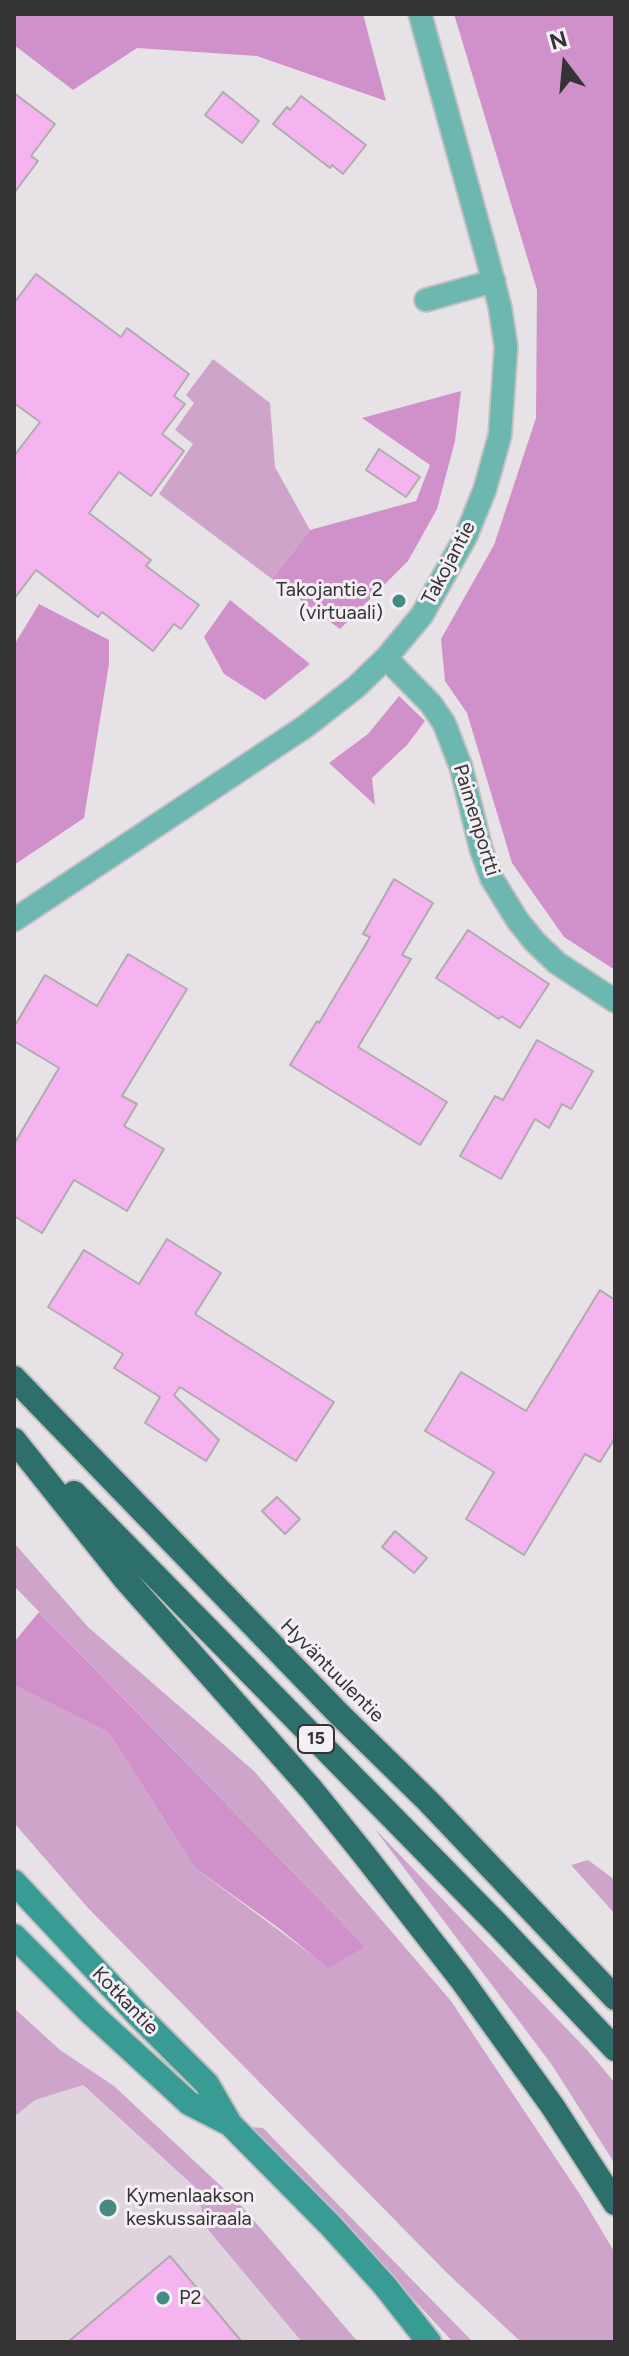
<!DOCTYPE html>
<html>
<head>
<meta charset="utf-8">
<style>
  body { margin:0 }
  #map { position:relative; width:629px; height:2356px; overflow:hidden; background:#e7e2e6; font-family:Figtree,sans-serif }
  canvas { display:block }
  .frame { position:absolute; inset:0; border:16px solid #353334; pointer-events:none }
  .north { position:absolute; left:525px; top:24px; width:80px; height:80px; -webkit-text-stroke:6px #f4eff4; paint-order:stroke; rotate:344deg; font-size:22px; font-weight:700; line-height:32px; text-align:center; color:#353334 }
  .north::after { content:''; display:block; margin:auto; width:28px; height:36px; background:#353334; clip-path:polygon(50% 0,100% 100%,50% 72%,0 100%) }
</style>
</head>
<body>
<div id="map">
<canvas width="629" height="2356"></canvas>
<div class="frame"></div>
<div class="north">N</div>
</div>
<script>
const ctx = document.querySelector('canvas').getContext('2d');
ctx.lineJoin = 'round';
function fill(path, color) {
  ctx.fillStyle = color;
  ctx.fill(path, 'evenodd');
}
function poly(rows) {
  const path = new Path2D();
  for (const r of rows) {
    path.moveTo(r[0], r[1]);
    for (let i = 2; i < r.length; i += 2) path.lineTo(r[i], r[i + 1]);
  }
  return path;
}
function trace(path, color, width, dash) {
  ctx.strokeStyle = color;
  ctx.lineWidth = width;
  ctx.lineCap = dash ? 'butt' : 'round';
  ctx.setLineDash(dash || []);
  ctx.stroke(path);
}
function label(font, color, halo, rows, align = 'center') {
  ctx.font = font + ' Figtree,sans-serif';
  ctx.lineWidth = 6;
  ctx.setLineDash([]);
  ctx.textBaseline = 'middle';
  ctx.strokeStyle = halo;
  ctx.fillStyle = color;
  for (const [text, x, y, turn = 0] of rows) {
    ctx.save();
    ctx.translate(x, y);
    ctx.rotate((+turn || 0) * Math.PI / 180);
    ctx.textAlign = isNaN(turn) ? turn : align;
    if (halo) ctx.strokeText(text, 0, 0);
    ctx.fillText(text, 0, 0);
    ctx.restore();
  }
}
const built = poly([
  [82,2085,197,2189,205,2226,302,2342,14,2342,14,2117,35,2100]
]);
const green = poly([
  [213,359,270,403,275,467,310,530,272,579,159,494,193,444,175,430,194,403,186,395],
  [14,1543,88,1627,254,1771,451,2001,581,2196,615,2253,615,2342,521,2342,448,2274,89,1909,14,1823,14,1685,109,1733,195,1868,328,1967,366,1947,14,1586],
  [374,1828,588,2051,615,2083,615,2164,552,2065],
  [588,1860,615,1880,615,1914,571,1865],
  [14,2008,60,2050,114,2086,238,2202,358,2342,302,2342,205,2226,197,2189,83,2085,35,2100,14,2117],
  [249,2127,263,2128,473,2342,453,2342,352,2233]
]);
const forest = poly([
  [14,14,363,14,386,101,257,56,137,48,73,90,14,45],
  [454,14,615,14,615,970,564,937,512,863,467,713,445,681,441,639,494,545,536,418,537,290],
  [461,391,455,441,437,509,408,561,340,629,272,579,310,530,416,501,430,465,362,418],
  [230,600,310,664,265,700,224,674,204,637],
  [39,604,109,640,109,664,84,818,14,865,14,645],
  [399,696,425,721,407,745,372,778,375,805,329,763,368,734],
  [39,1612,366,1947,328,1968,280,1929,195,1868,109,1733,14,1685,14,1642]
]);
const building = poly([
  [223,92,259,121,242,143,205,115,223,92],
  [14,93,55,124,31,156,38,161,14,193,14,93],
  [301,96,366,145,343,174,332,165,330,168,273,124,287,107,290,110,301,96],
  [36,274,121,337,127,328,189,374,174,396,185,404,162,434,184,451,151,496,119,472,89,513,151,560,146,566,199,605,181,629,174,624,153,651,102,612,98,617,36,570,14,599,14,456,40,422,14,403,14,303,36,274],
  [379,449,420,477,406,497,366,470,379,449],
  [394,879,433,903,402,955,411,959,358,1047,447,1102,420,1145,290,1065,317,1021,319,1023,370,937,363,934,394,879],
  [468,930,549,984,520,1028,501,1016,499,1019,436,978,468,930],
  [128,954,187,989,122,1096,137,1104,124,1126,164,1149,127,1211,74,1180,42,1233,14,1216,14,1144,59,1068,14,1041,14,1027,45,975,97,1006,128,954],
  [537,1040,593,1071,571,1109,562,1104,549,1128,535,1119,501,1179,460,1156,495,1096,503,1100,537,1040],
  [167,1239,221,1273,195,1314,334,1402,296,1461,180,1387,174,1395,219,1440,206,1461,145,1423,160,1397,114,1368,123,1354,48,1307,84,1250,139,1284,167,1239],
  [600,1290,615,1300,615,1438,600,1462,585,1454,524,1555,466,1519,494,1472,425,1431,461,1372,526,1411,600,1290],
  [277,1497,300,1519,285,1534,262,1511,277,1497],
  [395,1531,427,1558,414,1573,382,1547,395,1531],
  [170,2256,242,2342,68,2342,170,2256]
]);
const street = poly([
  [426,300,494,281],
  [386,658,431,704,444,723,461,767,481,849,492,879,518,921,535,942,557,963,615,1001],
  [14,920,306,726,356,687,386,658,422,615,466,536,485,489,500,435,506,347,500,307,487,257,420,14]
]);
const secondary = poly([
  [14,1882,137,2014,207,2084,230,2124,331,2226,385,2286,429,2342],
  [14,1936,93,2015,189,2103,230,2124]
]);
const highway = poly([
  [14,1378,339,1714,428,1801,615,1998],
  [14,1440,125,1579,312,1790,362,1852,461,1979,553,2107,615,2203],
  [74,1493,499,1926,615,2049]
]);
const markers = [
  [399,601,8,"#448b85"],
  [108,2208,10,"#448b85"],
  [163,2298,8,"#448b85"]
];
const shields = [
  [316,1739,36]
];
const shieldNames = [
  ["15",316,1739]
];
const streetNames = [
  ["Takojantie",449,563,-62],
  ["Paimenportti",476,820,73],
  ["Hyväntuulentie",332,1671,45],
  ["Kotkantie",125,2001,46]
];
const poiNames = [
  ["Takojantie 2",383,590,"right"],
  ["(virtuaali)",383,613,"right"],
  ["Kymenlaakson",126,2196],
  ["keskussairaala",126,2219],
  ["P2",179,2298]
];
fill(built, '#dfd3de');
fill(green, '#cfa4ca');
fill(forest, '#d091cb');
fill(building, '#f5b3ef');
trace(building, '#b0abaf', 2);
trace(street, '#c3bfc2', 26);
trace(secondary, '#c3bfc2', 28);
trace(highway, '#c3bfc2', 28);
trace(street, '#6cb7b0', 22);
trace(secondary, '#399c94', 24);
trace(highway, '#2d6f6a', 24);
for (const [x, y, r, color] of markers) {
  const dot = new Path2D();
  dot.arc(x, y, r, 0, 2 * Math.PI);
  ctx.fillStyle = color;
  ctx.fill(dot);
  trace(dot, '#f4eff4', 3);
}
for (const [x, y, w] of shields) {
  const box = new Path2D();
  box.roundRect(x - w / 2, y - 14, w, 28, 6);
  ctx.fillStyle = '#f4eff4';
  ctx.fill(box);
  trace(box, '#353334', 2);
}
label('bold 18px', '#353334', null, shieldNames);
label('20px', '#353334', '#f4eff4', streetNames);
label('20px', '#353334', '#f4eff4', poiNames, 'left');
</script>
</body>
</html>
